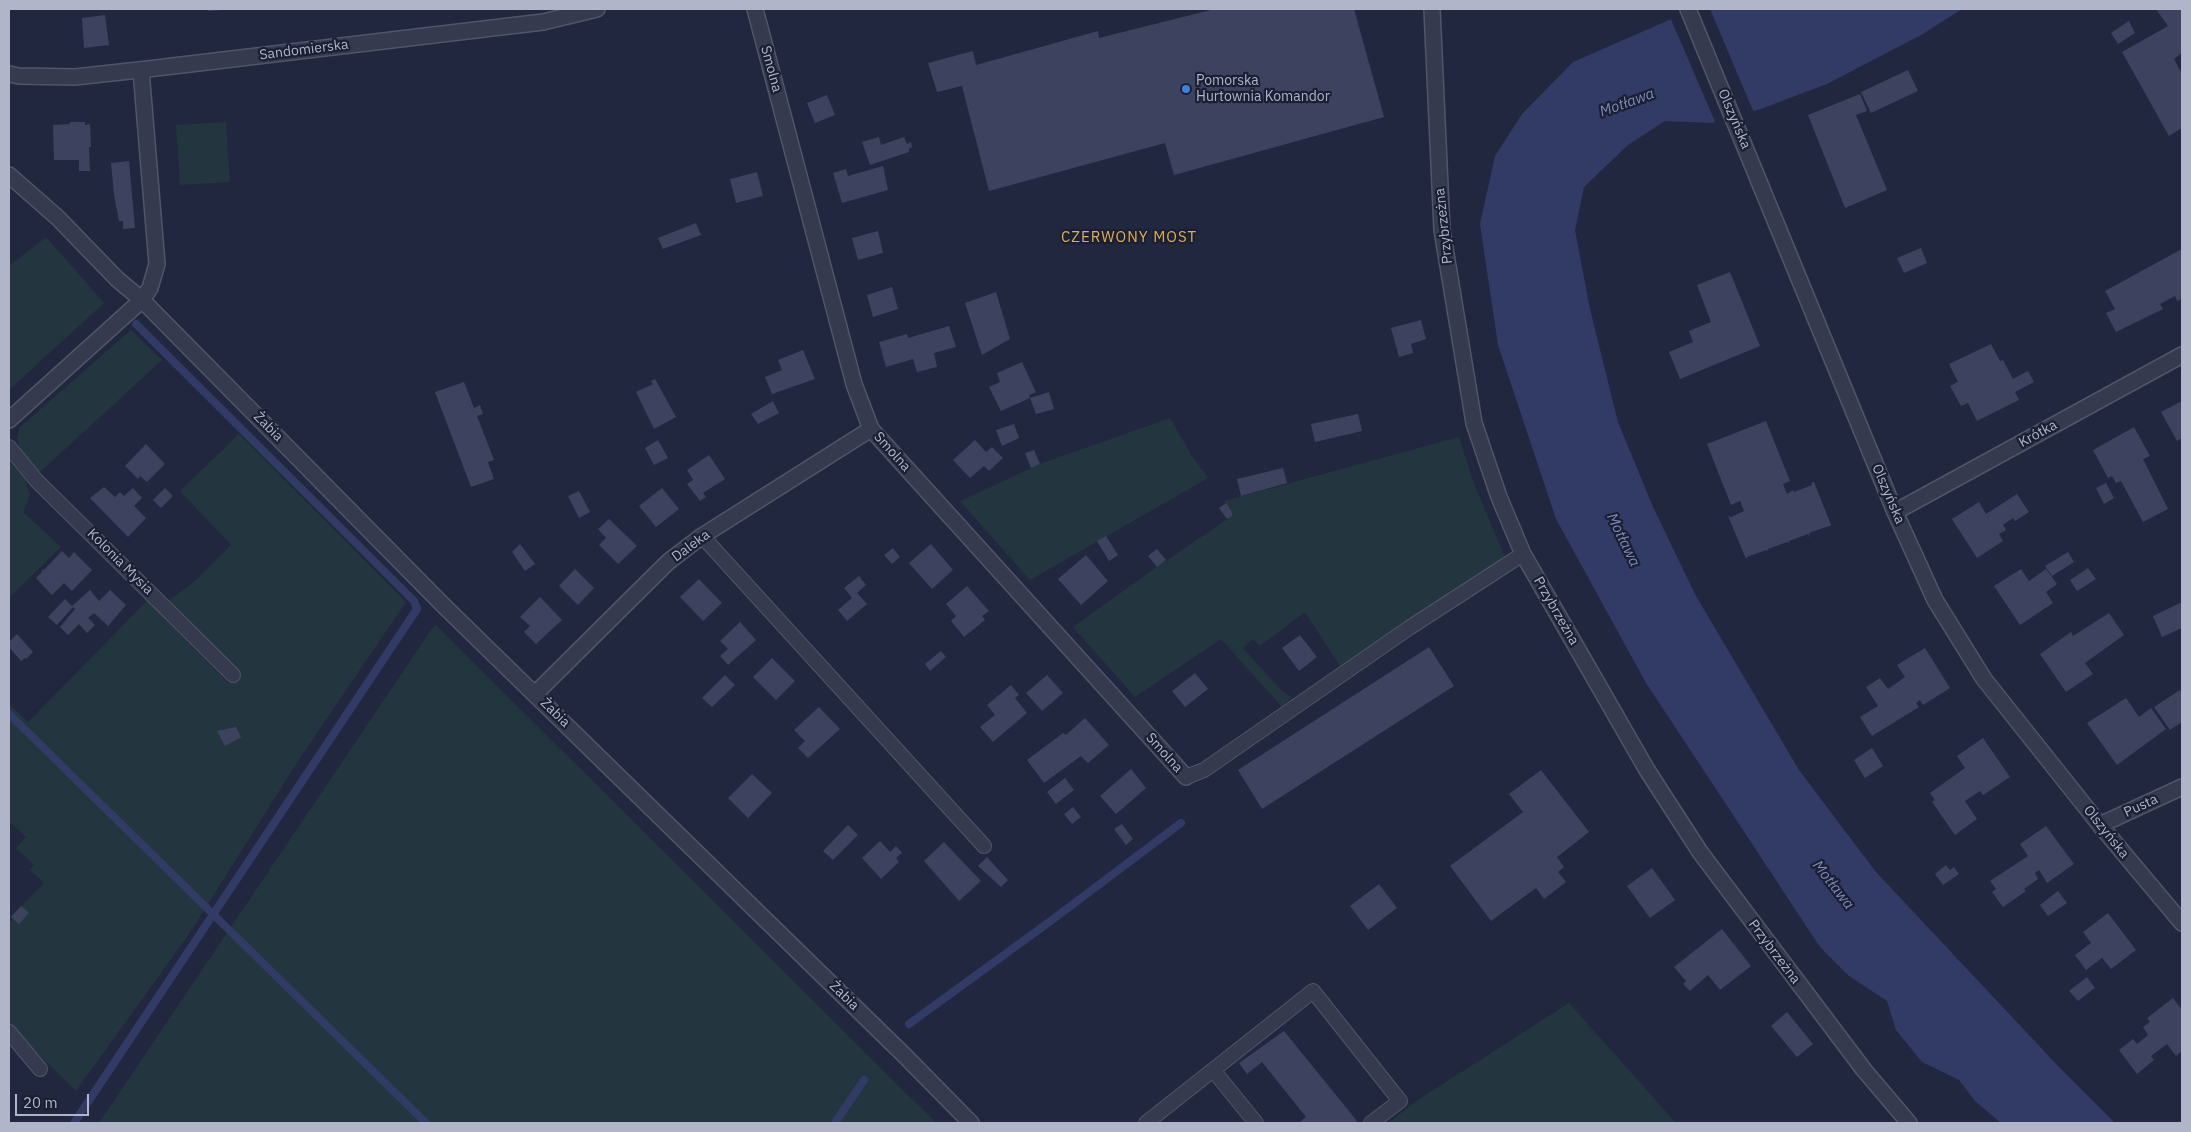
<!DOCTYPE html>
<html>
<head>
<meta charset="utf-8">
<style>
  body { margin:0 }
  #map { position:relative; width:2191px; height:1132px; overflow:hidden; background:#21273f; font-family:"IBM Plex Sans",sans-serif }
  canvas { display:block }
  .frame { position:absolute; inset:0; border:10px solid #b1b5ca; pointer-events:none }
  .scale { position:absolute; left:15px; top:1094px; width:74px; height:22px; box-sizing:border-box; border:2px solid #b1b5ca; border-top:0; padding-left:6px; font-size:15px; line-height:18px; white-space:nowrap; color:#b1b5ca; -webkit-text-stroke:4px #1a1f33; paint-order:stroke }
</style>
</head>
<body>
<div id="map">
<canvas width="2191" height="1132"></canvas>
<div class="frame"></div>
<div class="scale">20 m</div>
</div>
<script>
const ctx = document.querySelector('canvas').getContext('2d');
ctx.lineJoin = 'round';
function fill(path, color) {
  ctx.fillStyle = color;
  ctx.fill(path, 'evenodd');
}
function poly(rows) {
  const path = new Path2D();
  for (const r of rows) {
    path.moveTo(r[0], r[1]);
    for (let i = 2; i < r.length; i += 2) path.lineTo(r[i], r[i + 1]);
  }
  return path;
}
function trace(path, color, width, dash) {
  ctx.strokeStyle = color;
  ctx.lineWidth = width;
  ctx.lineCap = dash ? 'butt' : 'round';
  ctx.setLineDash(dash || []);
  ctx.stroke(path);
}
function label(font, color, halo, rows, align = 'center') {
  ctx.font = font + ' "IBM Plex Sans",sans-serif';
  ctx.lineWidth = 4.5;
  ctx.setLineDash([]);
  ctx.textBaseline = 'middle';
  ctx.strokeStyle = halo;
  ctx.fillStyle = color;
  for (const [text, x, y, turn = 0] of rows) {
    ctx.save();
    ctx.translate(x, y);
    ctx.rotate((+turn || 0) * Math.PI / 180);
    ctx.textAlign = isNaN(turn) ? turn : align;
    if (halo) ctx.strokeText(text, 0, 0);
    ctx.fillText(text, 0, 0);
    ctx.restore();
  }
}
const green = poly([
  [226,122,230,182,180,185,176,125],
  [46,237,104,303,9,390,9,266],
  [131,330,162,360,40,472,22,454,17,438,20,427],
  [1170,418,1192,456,1208,478,1030,580,960,501,1040,464],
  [239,434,406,602,298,761,189,934,76,1091,9,1025,9,923,13,919,11,917,44,883,30,870,34,865,16,848,26,837,11,823,9,826,9,704,28,722,147,601,229,684,237,673,166,603,196,580,231,545,180,491],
  [1459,437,1473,481,1505,557,1340,666,1305,612,1260,646,1253,639,1243,648,1282,691,1292,697,1282,707,1221,639,1135,697,1073,627,1157,567,1232,516,1232,512,1224,501],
  [9,462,25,479,30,495,23,512,61,547,9,598],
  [435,624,936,1123,99,1123],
  [1569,1003,1676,1123,1388,1123,1418,1100]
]);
const water = poly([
  [1717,9,1962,9,1923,34,1827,84,1758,110,1711,123,1665,121,1628,145,1584,187,1575,230,1590,309,1618,422,1653,507,1696,596,1799,770,1876,872,2059,1067,2115,1123,2001,1123,1975,1101,1959,1080,1922,1062,1896,1030,1887,1001,1849,976,1820,947,1646,683,1556,519,1498,345,1480,224,1495,156,1522,114,1573,62,1669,20]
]);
const pier = poly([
  [1710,9,1754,113,1716,124,1670,17]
]);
const stream = poly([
  [9,714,426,1123],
  [909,1024,1052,920,1181,823],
  [74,1123,417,609,414,601,136,324],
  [835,1123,864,1080]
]);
const building = poly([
  [208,9,223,9,223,10,208,11],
  [1215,9,1354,9,1384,117,1174,175,1165,143,989,191,962,86,937,92,928,63,973,51,976,65,1098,31,1099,38],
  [2156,9,2182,9,2182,53,2174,59,2182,74,2182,128,2169,136,2122,52,2168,26],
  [105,15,109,45,84,48,82,18],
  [2129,21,2135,33,2118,44,2111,33],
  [1908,70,1918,91,1871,113,1861,92],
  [1860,94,1867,111,1856,115,1887,190,1845,208,1808,115],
  [827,95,835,115,815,123,807,103],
  [70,122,85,122,85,125,90,124,91,147,89,147,90,171,79,171,79,160,54,160,53,125,70,124],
  [879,137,881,145,904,137,907,144,911,142,912,147,909,149,909,152,870,165,862,142],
  [129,161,135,228,123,229,123,221,119,221,114,195,111,163],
  [883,166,888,190,842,203,833,173,846,169,848,176],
  [757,172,763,196,736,203,730,179],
  [696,223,701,235,663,249,658,238],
  [878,231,883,253,858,260,852,238],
  [1921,248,1927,263,1904,273,1897,258],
  [2180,250,2182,250,2182,299,2177,301,2175,296,2160,304,2163,309,2116,332,2106,313,2115,309,2105,291],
  [1730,272,1760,346,1680,379,1669,352,1693,342,1689,331,1711,322,1697,285],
  [892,287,898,309,873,317,867,295],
  [996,292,1010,339,982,355,965,303],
  [1421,320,1426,339,1411,344,1413,353,1399,357,1391,328],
  [949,326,956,347,934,353,937,367,917,372,913,359,886,367,879,342,907,334,908,338],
  [1991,344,2000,361,2003,360,2013,379,2028,371,2034,382,2015,392,2019,400,1977,421,1968,403,1961,406,1950,386,1958,382,1949,364],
  [803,350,815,379,772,394,765,377,782,370,778,360],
  [1022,362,1036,392,1029,395,1030,398,1001,411,989,387,1000,382,997,373],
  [655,379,676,417,654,429,636,392,653,384,651,381],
  [464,382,474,408,480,405,483,414,477,416,494,460,488,462,494,479,471,487,435,392],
  [1049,392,1054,409,1036,414,1030,398],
  [773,401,779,413,758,424,751,414],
  [2182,401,2182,438,2177,441,2161,412],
  [1358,414,1362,431,1315,442,1311,424],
  [1766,421,1790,481,1783,484,1787,494,1793,490,1794,492,1812,485,1811,483,1814,482,1831,525,1829,527,1829,526,1809,533,1810,538,1808,534,1789,541,1790,543,1787,542,1768,549,1767,552,1766,550,1747,557,1746,559,1728,516,1731,517,1744,511,1740,501,1731,505,1707,444],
  [1014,424,1019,438,1002,446,996,430],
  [2134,427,2150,456,2143,459,2168,509,2143,522,2121,481,2116,483,2112,476,2108,478,2093,450],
  [658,440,668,458,654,465,645,448],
  [975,440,986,452,992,447,1003,458,989,471,984,466,970,478,953,460],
  [146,444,165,464,147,482,140,476,138,479,125,466],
  [1034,450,1040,464,1031,468,1025,453],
  [709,455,725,479,703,493,706,497,700,501,687,484,693,480,687,470],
  [1283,468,1287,483,1241,496,1237,479],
  [2106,483,2114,498,2104,504,2096,488],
  [104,487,115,497,120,492,124,496,133,488,142,498,134,506,146,518,128,537,90,498],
  [165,488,173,496,161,508,153,500],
  [662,488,679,509,656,527,639,506],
  [579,491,590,512,579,518,568,496],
  [2017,494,2029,512,2015,521,2013,518,2003,525,2006,530,1999,534,2003,541,1977,558,1952,519,1979,502,1986,514],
  [1226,503,1232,512,1232,516,1227,519,1219,508],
  [609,519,637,546,618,564,599,545,606,538,598,529],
  [1106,536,1118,555,1109,561,1097,541],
  [520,544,535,564,525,571,512,552],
  [931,544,953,570,932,589,909,563],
  [893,548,900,557,892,564,884,555],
  [1157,549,1166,560,1157,567,1148,556],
  [62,551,69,558,74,552,92,570,72,591,64,583,52,595,36,578,42,572,42,569,44,570],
  [2068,552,2074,562,2052,576,2045,566],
  [1086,555,1108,581,1081,605,1058,579],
  [2088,568,2096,579,2077,591,2070,580],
  [575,569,594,588,578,605,559,586],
  [2021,569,2029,581,2046,569,2057,584,2046,592,2053,603,2020,625,1994,586],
  [859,576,866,585,857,593,867,604,847,621,838,610,852,598,844,588],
  [699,579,722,603,703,621,680,597],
  [967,586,989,611,982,616,985,620,964,637,951,621,956,616,946,604],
  [90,590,99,601,110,590,126,605,108,626,94,613,88,618,95,625,87,633,79,624,68,635,60,627,75,609,73,607,57,625,48,617,65,599,72,606],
  [540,597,562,620,536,644,524,632,530,626,520,617],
  [2182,602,2182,628,2162,637,2153,616],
  [2109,613,2124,635,2085,663,2093,674,2066,692,2040,654,2071,632,2073,636],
  [740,622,756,640,728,665,720,656,728,649,720,641],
  [17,634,33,652,26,659,25,658,21,661,9,647,9,642],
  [1300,635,1317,657,1299,671,1282,648],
  [1429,647,1454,686,1262,809,1238,770],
  [1925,648,1950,688,1923,705,1920,700,1916,703,1919,707,1872,736,1860,717,1878,706,1866,687,1880,678,1888,689,1905,677,1897,665],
  [941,651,946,657,930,671,925,664],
  [772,658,795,681,776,700,753,677],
  [1195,673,1208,689,1185,707,1172,691],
  [725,675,735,685,712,707,702,698],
  [1047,675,1063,693,1042,711,1026,693],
  [1011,685,1019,695,1015,698,1027,713,993,742,980,727,995,715,987,705],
  [2180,690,2182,694,2182,722,2170,730,2154,707],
  [2126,698,2139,717,2151,708,2166,729,2117,765,2087,723],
  [819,707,840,729,808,758,798,748,805,741,794,730],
  [1085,718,1109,745,1088,763,1081,756,1044,783,1027,760,1063,733,1066,735],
  [236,727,241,737,225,746,217,731],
  [1983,738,2010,777,1983,795,1980,791,1965,801,1977,819,1955,835,1932,802,1935,800,1930,793,1965,768,1957,756],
  [1872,748,1883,766,1865,778,1854,760],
  [1131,769,1146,788,1116,814,1100,796],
  [1541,770,1589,832,1557,857,1564,867,1558,872,1566,882,1544,899,1536,888,1491,921,1450,866,1523,812,1509,794],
  [752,774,772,793,748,818,728,798],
  [1065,778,1074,790,1056,804,1047,792],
  [1073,807,1081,817,1072,824,1064,814],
  [1122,824,1133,839,1126,845,1114,829],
  [848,825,858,835,833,860,823,851],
  [2046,826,2074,864,2047,883,2039,870,2035,873,2038,879,2024,889,2026,891,2003,907,1992,892,1996,889,1990,881,2028,856,2020,844],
  [880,841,890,852,896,846,902,853,896,858,899,862,881,879,862,858],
  [944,842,981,881,959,901,924,861],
  [987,857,1008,880,1001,887,978,866],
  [1946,865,1950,870,1954,867,1959,874,1943,885,1935,874],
  [1652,868,1675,900,1650,918,1627,886],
  [1379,884,1397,908,1368,930,1350,906],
  [2058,891,2067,903,2048,916,2040,905],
  [21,906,29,913,19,924,11,917],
  [2108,913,2136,950,2111,969,2102,958,2086,970,2075,955,2091,943,2083,932],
  [1722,929,1751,966,1720,990,1708,975,1690,991,1683,984,1686,981,1674,967],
  [2087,977,2095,988,2078,1001,2069,991],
  [2173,998,2182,1010,2182,1051,2176,1056,2167,1044,2151,1056,2154,1060,2137,1074,2119,1050,2133,1039,2137,1044,2148,1035,2143,1027,2150,1022,2147,1018],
  [1787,1012,1813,1044,1797,1057,1771,1026],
  [1284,1031,1357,1121,1354,1123,1299,1123,1306,1117,1262,1062,1247,1074,1239,1063]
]);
const service = poly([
  [9,447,36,480,233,675],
  [702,536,984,846],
  [1186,777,1204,770,1409,628,1523,554],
  [9,1032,40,1069],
  [1213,1070,1256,1123],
  [1146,1123,1313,991,1400,1101,1371,1123]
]);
const minor = poly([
  [755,9,854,384,871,429,1186,777],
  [1432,9,1442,230,1474,423,1499,497,1523,554,1647,770,1700,852,1864,1070,1909,1123],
  [9,175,58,218,117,279,142,300,443,605,903,1054,971,1123],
  [9,420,142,300,150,288,157,264,141,70],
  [1895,512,2182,355],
  [535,694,668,562,702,536,871,429],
  [2100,825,2182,787]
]);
const tertiary = poly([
  [1688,9,1895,512,1935,600,1984,679,2100,825,2182,923],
  [9,74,19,76,75,77,148,69,543,22,597,9]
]);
const markers = [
  [1186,89,5,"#3f7fe0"]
];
const streetNames = [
  ["Sandomierska",304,50,-7],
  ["Smolna",771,69,75],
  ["Olszyńska",1734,119,67],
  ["Przybrzeżna",1444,226,-96],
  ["Żabia",268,427,45],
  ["Krótka",2038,434,-29],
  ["Smolna",892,452,48],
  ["Olszyńska",1888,494,67],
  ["Daleka",691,546,-36],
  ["Kolonia Mysia",120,562,45],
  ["Przybrzeżna",1556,611,60],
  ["Żabia",555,713,44],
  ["Smolna",1164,753,48],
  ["Pusta",2141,806,-25],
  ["Olszyńska",2106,832,51],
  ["Przybrzeżna",1774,952,53],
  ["Żabia",844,996,44]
];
const poiNames = [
  ["Pomorska",1196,81],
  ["Hurtownia Komandor",1196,97]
];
const waterNames = [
  ["Motława",1627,103,-20],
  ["Motława",1623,540,64],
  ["Motława",1833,885,52]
];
const neighbourhoodNames = [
  ["CZERWONY MOST",1129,238]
];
fill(green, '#23363f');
fill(water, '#313b65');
fill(pier, '#21273f');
trace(stream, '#313b65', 8);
fill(building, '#3d435f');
trace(service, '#505569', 16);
trace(minor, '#505569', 18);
trace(tertiary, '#505569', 18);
trace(service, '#353a4e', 14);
trace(minor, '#353a4e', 15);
trace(tertiary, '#353a4e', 15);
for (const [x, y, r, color] of markers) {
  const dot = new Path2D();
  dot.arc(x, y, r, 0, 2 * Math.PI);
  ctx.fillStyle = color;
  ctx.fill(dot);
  trace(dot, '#1a1f33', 2);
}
label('14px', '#b1b5ca', '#1a1f33', streetNames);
label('14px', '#b1b5ca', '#1a1f33', poiNames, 'left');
label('italic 15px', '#7e8ab8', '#1a1f33', waterNames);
ctx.letterSpacing = '1px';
label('15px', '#deaf58', '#1a1f33', neighbourhoodNames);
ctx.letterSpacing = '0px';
</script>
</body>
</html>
